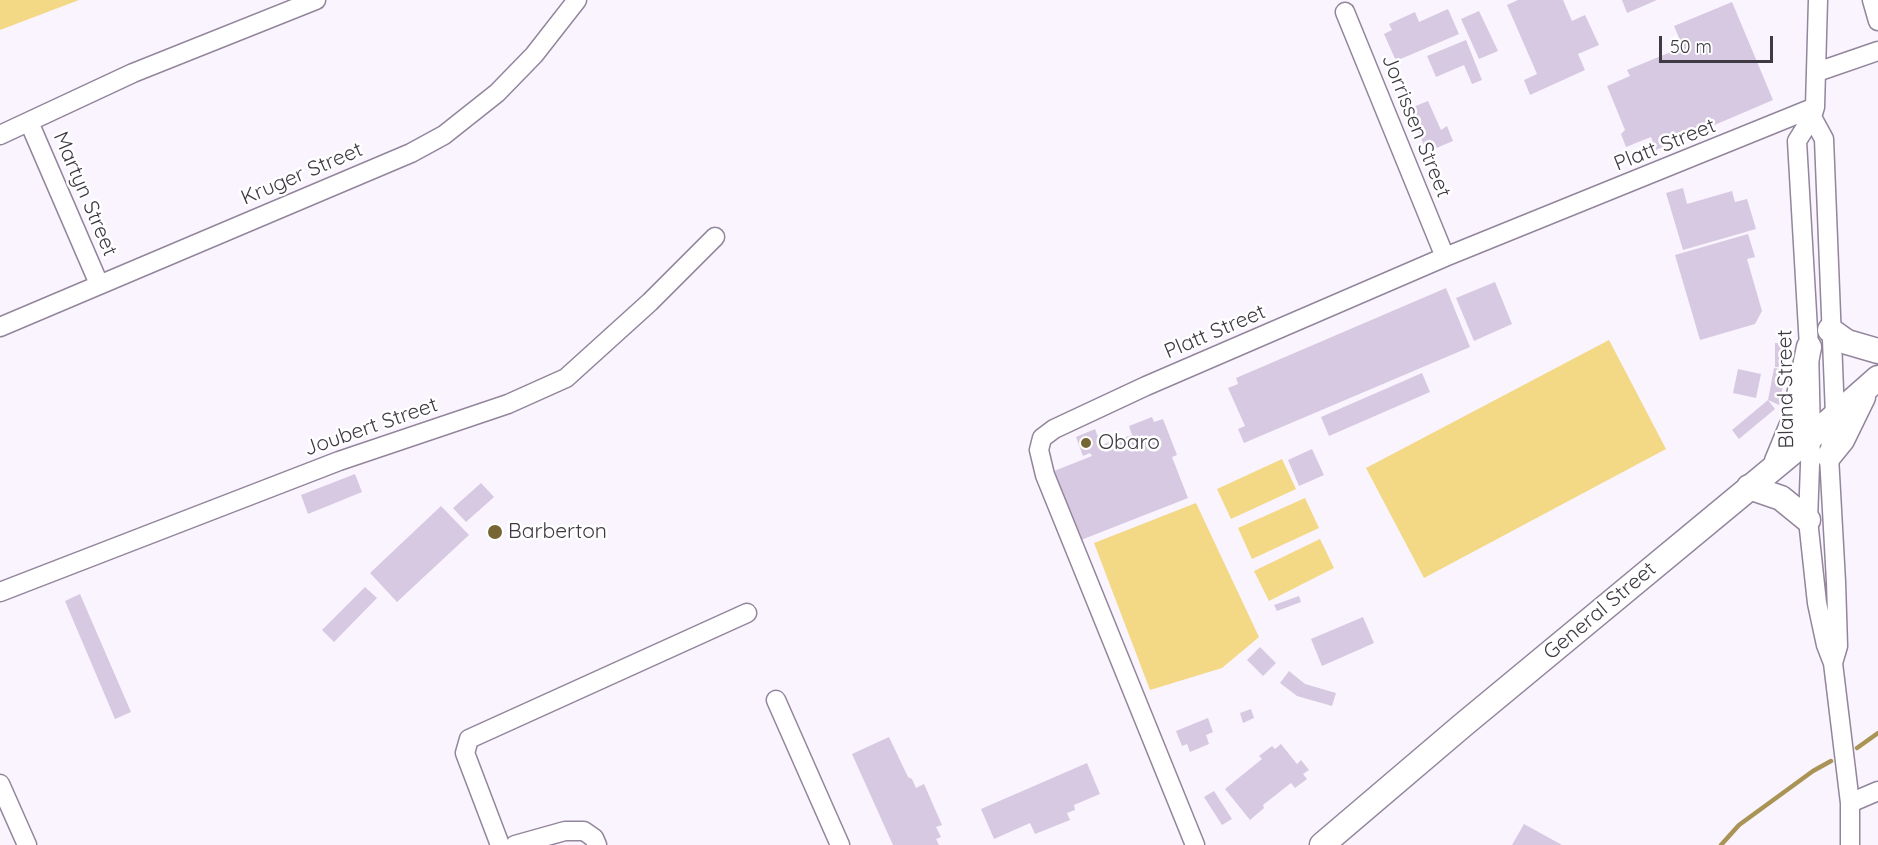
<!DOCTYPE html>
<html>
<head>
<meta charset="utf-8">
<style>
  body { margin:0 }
  #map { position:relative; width:1878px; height:845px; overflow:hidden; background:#f9f4fe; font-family:Quicksand,sans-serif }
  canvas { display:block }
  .scale { position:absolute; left:1659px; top:36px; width:114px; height:27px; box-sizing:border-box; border:3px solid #3e3942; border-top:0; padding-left:8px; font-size:18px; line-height:21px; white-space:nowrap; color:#3e3942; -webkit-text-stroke:4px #fff; paint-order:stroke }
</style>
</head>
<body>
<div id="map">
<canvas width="1878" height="845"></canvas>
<div class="scale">50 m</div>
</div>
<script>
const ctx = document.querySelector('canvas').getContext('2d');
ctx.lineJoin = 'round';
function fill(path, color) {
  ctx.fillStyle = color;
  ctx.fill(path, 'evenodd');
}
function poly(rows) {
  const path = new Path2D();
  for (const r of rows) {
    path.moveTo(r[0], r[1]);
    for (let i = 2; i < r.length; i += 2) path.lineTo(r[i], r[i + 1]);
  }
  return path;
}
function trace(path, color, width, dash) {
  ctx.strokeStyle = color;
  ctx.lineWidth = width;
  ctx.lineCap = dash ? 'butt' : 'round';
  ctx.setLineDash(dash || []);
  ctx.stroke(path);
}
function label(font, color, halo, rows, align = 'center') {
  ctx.font = font + ' Quicksand,sans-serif';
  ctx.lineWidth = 5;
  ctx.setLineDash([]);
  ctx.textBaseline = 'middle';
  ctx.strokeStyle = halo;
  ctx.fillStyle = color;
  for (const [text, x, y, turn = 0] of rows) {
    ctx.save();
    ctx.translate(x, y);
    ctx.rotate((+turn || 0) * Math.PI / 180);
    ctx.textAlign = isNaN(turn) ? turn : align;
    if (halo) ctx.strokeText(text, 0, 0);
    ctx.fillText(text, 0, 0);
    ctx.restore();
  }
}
const green = poly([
  [0,0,79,0,0,30],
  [1609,340,1666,449,1424,578,1366,468],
  [1282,459,1296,489,1231,519,1217,489],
  [1305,498,1319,528,1252,559,1238,528],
  [1196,503,1259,637,1222,668,1150,690,1094,543],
  [1320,539,1334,568,1269,601,1254,571]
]);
const stream = poly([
  [1857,748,1878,733],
  [1721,845,1739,825,1813,771,1831,761]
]);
const building = poly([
  [1518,0,1563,0,1572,21,1585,15,1599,45,1578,54,1585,70,1530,95,1524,80,1537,74,1507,5],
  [1622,0,1657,0,1627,13],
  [1732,2,1773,100,1656,150,1651,137,1626,147,1621,134,1625,130,1607,86,1630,76,1627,70,1683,47,1674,26],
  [1448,9,1459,34,1396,61,1384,34,1392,30,1389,24,1415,12,1419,22],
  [1479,11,1498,51,1479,59,1461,19],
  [1466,40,1482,80,1472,84,1464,65,1436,77,1427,56],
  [1428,101,1441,130,1447,126,1453,141,1427,152,1408,109],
  [1683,188,1687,204,1732,191,1735,202,1747,199,1756,229,1683,250,1666,193],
  [1748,234,1755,257,1747,259,1762,311,1755,324,1700,340,1675,255],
  [1495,282,1512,324,1474,341,1456,298],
  [1446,288,1470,347,1244,443,1238,429,1245,426,1228,388,1238,384,1236,378],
  [1775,343,1786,343,1786,367,1775,367],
  [1774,368,1786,370,1779,405,1768,400,1775,409,1739,439,1732,430,1768,400],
  [1738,369,1761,374,1756,398,1733,393],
  [1422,373,1430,392,1329,436,1321,417],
  [1152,417,1154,422,1163,419,1177,455,1172,457,1188,498,1081,540,1054,471,1092,456,1090,453,1083,456,1076,437,1095,429,1101,445,1132,435,1129,426],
  [1312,449,1324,475,1299,486,1288,460],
  [355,474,362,492,308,514,301,495],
  [481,483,494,497,466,522,453,508],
  [441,506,469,535,397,602,370,573],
  [365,587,377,598,334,642,322,630],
  [80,594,131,712,115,719,65,601],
  [1299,596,1301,602,1277,611,1274,605],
  [1363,617,1374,643,1322,666,1311,639],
  [1260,647,1276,663,1263,676,1247,660],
  [1289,671,1305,684,1336,693,1332,706,1297,696,1280,683],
  [1251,709,1254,718,1243,723,1240,713],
  [1208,718,1213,732,1206,735,1209,744,1190,752,1187,744,1182,746,1176,731],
  [889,737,908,777,912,779,916,788,924,784,942,825,936,827,941,837,936,839,939,845,893,845,852,754],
  [1281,744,1297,764,1301,760,1309,770,1303,774,1307,779,1295,788,1291,783,1263,805,1264,808,1250,820,1225,789,1262,759,1259,756,1272,746,1275,749],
  [1087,763,1100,794,1074,805,1075,810,1067,813,1070,820,1035,834,1030,823,994,839,981,809],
  [1214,791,1232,819,1222,825,1204,797],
  [1524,824,1562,845,1512,845]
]);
const minor = poly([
  [1818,0,1815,107,1812,117,1797,141,1809,347,1811,437,1808,520,1817,603,1826,645,1833,663,1850,803,1850,845],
  [1872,0,1878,21],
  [1345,12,1445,257],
  [1817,72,1878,51],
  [1812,117,1824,139,1835,415,1829,456,1836,582,1838,646,1833,663],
  [29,122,99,284],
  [0,135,133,73,316,0],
  [0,327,411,153,444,135,497,93,534,55,577,0],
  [0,592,339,461,508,404,566,378,650,302,715,237],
  [776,700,840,845],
  [0,784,27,845],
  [1850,803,1878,791],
  [500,845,465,753,469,739,747,613],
  [515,845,565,831,584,831,594,838,597,845],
  [1195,845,1045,475,1039,450,1042,438,1054,429,1146,386,1445,257,1815,107]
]);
const major = poly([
  [1830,330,1847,342,1878,351],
  [1829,456,1842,440,1863,397],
  [1777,461,1794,420,1809,347],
  [1749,487,1781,498,1808,520],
  [1322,845,1463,725,1811,437,1878,378]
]);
const markers = [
  [1086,443,6,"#766633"],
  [495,532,8,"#766633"]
];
const streetNames = [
  ["Jorrissen Street",1416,126,68],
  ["Platt Street",1665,145,-22],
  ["Kruger Street",302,174,-23],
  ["Martyn Street",85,194,67],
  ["Platt Street",1215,332,-23],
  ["Bland Street",1786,389,-91],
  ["Joubert Street",371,427,-19],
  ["General Street",1600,611,-40]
];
const poiNames = [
  ["Obaro",1098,443],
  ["Barberton",508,532]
];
fill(green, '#f3d885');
trace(stream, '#aa9455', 4.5);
fill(building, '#d7c9e1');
trace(minor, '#92859c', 21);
trace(major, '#92859c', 27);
trace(minor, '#fff', 18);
trace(major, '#fff', 24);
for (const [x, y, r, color] of markers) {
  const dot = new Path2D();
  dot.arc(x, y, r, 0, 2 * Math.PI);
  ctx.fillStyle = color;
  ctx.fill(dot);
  trace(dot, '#fff', 2);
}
label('21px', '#3e3942', '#fff', streetNames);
label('21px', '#3e3942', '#fff', poiNames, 'left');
</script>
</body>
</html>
